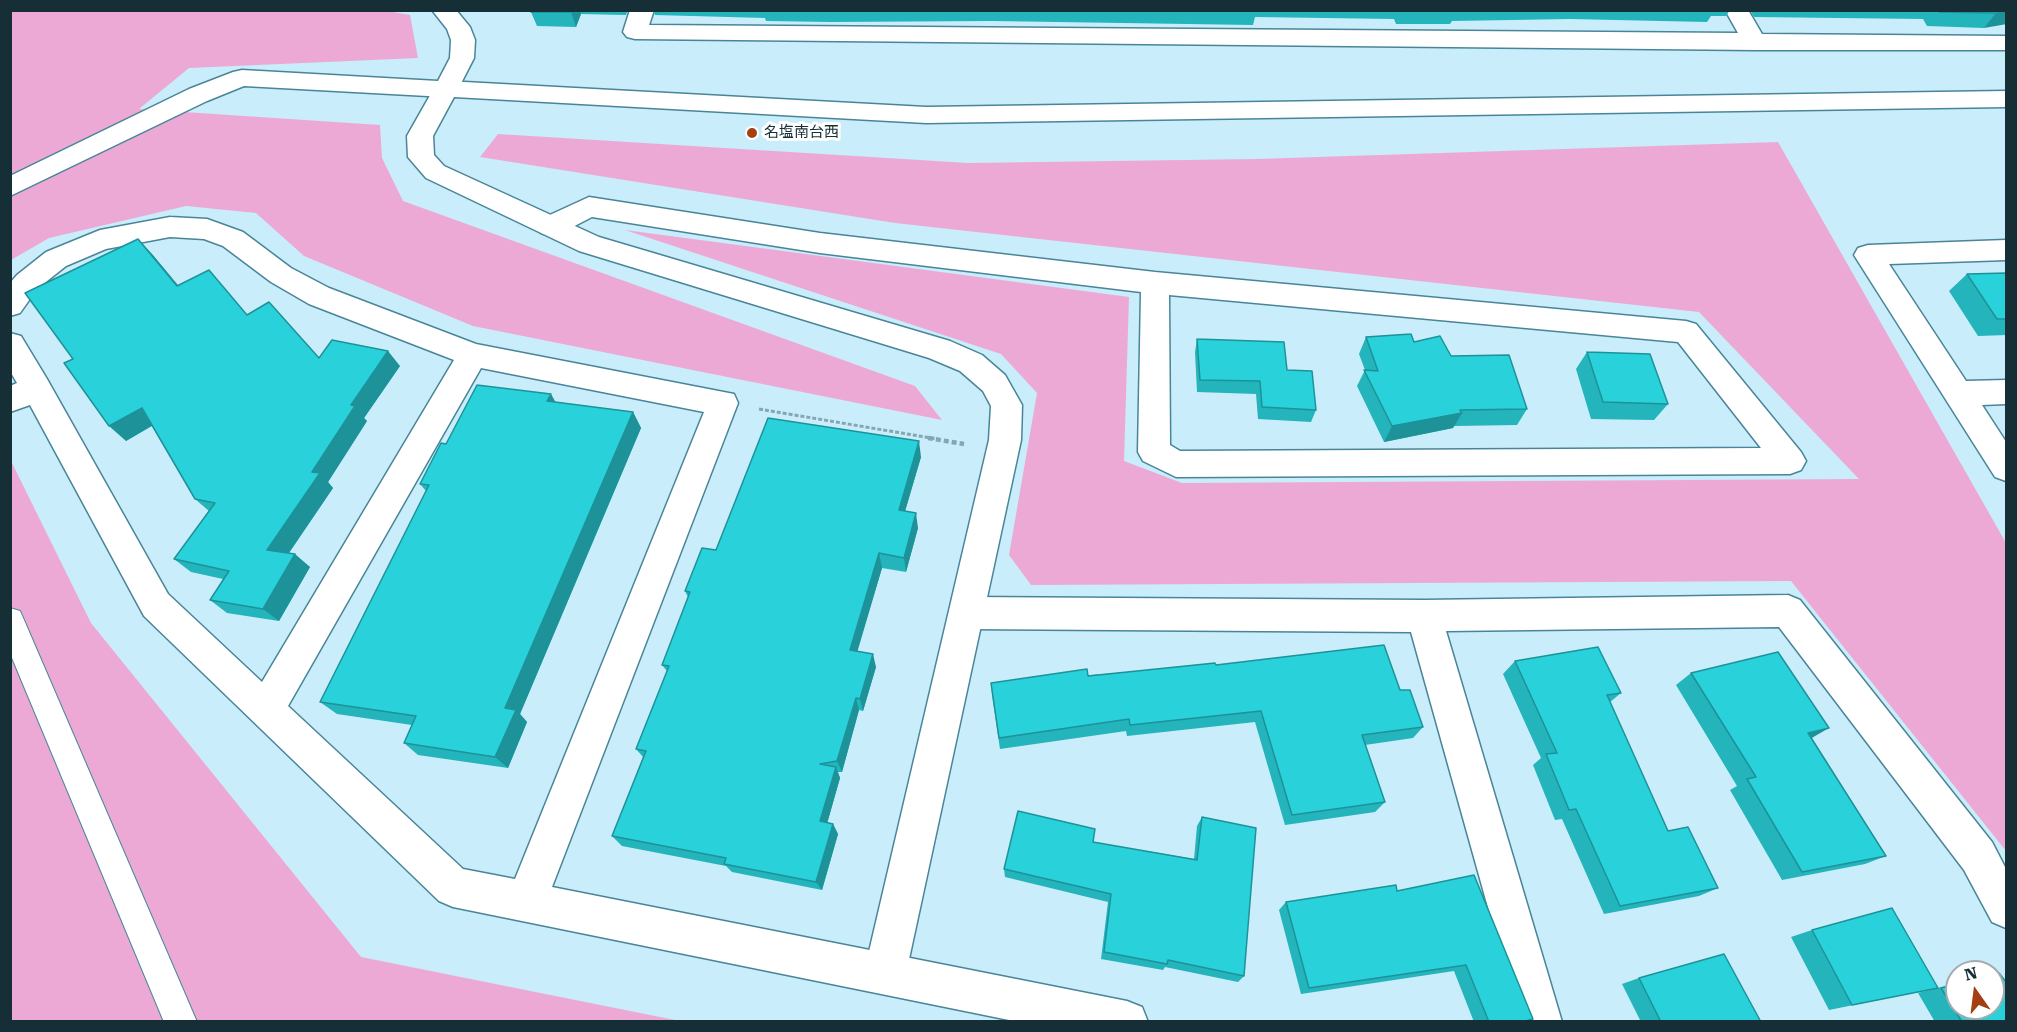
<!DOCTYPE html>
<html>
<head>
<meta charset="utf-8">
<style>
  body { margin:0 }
  #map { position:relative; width:2017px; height:1032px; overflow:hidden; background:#c9edfa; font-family:"Roboto Serif",serif }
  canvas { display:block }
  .frame { position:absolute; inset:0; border:12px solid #162f37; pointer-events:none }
  .north { position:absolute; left:1945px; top:960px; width:60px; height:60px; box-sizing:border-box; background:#fff; border:2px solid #a2acaf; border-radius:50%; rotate:346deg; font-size:16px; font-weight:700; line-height:24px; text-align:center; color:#162f37 }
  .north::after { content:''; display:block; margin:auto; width:21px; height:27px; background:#a43f12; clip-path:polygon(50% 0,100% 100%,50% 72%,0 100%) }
</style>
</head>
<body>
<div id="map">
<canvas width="2017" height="1032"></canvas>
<div class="frame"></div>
<div class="north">N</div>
</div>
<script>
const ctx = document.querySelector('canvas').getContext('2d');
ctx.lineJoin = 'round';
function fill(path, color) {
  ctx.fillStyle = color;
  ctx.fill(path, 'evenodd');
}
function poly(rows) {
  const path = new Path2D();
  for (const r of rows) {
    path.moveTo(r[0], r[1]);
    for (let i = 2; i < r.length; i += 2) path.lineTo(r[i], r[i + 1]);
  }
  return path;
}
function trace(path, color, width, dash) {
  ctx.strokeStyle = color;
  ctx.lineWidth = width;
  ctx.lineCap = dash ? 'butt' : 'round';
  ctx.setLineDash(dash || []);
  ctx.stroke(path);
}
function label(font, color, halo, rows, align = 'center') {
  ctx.font = font + ' "Roboto Serif","Noto Sans JP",serif';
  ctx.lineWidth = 6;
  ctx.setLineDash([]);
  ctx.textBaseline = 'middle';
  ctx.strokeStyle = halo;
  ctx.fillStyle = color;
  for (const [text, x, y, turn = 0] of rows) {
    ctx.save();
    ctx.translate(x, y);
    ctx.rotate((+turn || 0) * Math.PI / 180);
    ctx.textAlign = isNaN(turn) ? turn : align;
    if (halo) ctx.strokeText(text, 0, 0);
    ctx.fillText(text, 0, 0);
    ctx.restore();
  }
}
const green = poly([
  [381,10,410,15,418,58,189,68,139,109,380,125,382,158,403,201,915,386,942,420,473,326,304,256,256,213,186,206,49,238,11,260,11,11],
  [498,134,968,163,1257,159,1778,142,2006,543,2006,851,1791,581,1031,585,1009,555,1037,393,1001,354,625,230,1129,297,1124,461,1182,483,1859,479,1699,312,895,223,480,157],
  [10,459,91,623,361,957,680,1021,11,1021]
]);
const pathFar1 = poly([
  [759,409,937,439]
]);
const path = poly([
  [928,438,964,444]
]);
const lane = poly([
  [10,608,20,611,24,620,197,1022,164,1022,10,653,10,608]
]);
const street = poly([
  [432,10,456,10,470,27,475,40,474,58,455,95,446,97,244,86,207,101,10,196,10,176,189,89,233,72,242,70,438,81,450,58,451,40,447,29,432,10],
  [630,10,654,10,649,25,1738,33,1725,10,1748,10,1762,34,2006,36,2006,50,1756,50,635,39,627,37,623,32,630,10],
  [589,197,820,233,1155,272,1686,321,1696,324,1801,452,1806,461,1801,470,1790,474,1176,477,1143,461,1138,452,1141,292,820,253,592,217,561,233,551,236,541,233,537,226,541,219,589,197],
  [1169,295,1678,342,1761,448,1180,451,1170,445,1169,295],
  [170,217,207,219,243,232,291,268,329,288,476,344,734,394,738,403,552,887,1127,1001,1142,1007,1148,1022,1019,1022,453,907,439,901,144,616,30,405,10,412,10,386,17,383,10,371,10,333,21,336,47,379,168,594,262,682,454,360,309,304,271,282,223,246,204,239,170,237,106,249,66,266,37,289,20,313,10,316,10,283,17,275,46,252,100,230,170,217],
  [481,368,704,412,515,879,463,869,288,706,481,368],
  [2006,240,2006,260,1889,264,1966,381,2006,380,2006,404,1982,405,2006,442,2006,481,1995,477,1854,255,1858,248,1868,245,2006,240],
  [1788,595,1800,600,1992,842,2006,869,2006,928,1992,922,1964,870,1779,627,1446,631,1562,1022,1520,1022,1411,632,967,629,955,624,950,613,955,602,967,597,1424,600,1788,595]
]);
const secondary = poly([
  [446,81,926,107,2006,91,2006,107,926,123,454,97,433,136,434,155,444,166,599,237,950,341,982,355,1005,375,1022,405,1021,440,906,973,900,988,885,994,870,988,864,973,989,440,991,406,983,391,960,371,929,358,579,251,426,178,408,157,407,136,437,83,446,81]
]);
const wall = poly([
  [532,10,628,10,626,15,581,14,576,27,537,26,531,12],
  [653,10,1730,10,1726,16,1711,16,1707,22,1570,19,1452,21,1450,24,1396,24,1394,19,1255,17,1253,25,992,21,831,22,766,21,765,18,655,15],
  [1750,10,2007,10,1984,28,1927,26,1923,19,1754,17],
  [138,239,178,286,247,315,319,358,400,366,364,418,367,421,328,482,333,488,289,553,310,567,279,621,227,613,210,600,223,579,191,572,174,559,209,511,195,499,152,426,126,441],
  [2007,273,2007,335,1978,336,1949,291,1967,274],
  [1366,337,1414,342,1451,356,1527,409,1517,425,1454,426,1453,428,1384,442,1357,386,1365,370,1359,354],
  [1197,339,1287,370,1316,410,1311,422,1258,419,1256,394,1197,392,1195,352],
  [1587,352,1668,404,1654,420,1591,419,1576,369],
  [556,402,633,412,641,428,520,714,527,722,508,768,418,755,404,743,412,725,337,714,320,702,426,491,420,484],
  [921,457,905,511,918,528,906,572,882,568,857,651,876,667,863,711,859,710,842,772,838,772,840,778,827,823,833,824,838,834,822,890,732,872,726,866,622,846,612,836,643,757,636,749,667,671,662,665,688,597,685,591,716,550],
  [1515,661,1621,693,1610,702,1668,831,1718,888,1699,896,1604,914,1562,819,1555,820,1533,765,1541,758,1503,674],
  [1216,665,1400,690,1423,727,1413,738,1365,745,1385,802,1375,812,1285,825,1255,722,1127,736,1126,731,1000,749,992,695,991,683],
  [1691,673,1812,738,1886,856,1865,864,1782,880,1730,790,1737,786,1676,685],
  [1202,817,1244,976,1238,982,1165,967,1163,970,1101,959,1108,902,1005,877,1004,869,1093,842,1194,859,1197,826],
  [1397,891,1533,1019,1526,1022,1474,1022,1454,971,1301,994,1279,910,1286,902],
  [1812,930,1938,988,1829,1010,1791,937],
  [1639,978,1761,1022,1641,1022,1622,984],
  [1957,983,1957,1008,2007,1022,1935,1022,1918,993]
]);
const shadedWall = poly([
  [571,10,579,10,581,14,576,27,571,12],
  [2007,12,2007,24,1984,28,1996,13],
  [138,239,153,255,192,302,177,286],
  [388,351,400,366,364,418,367,421,328,482,333,488,282,563,267,550,351,405],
  [551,394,560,410,547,401],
  [142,408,158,422,126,441,109,426],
  [633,412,641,428,520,714,527,722,508,768,495,757,505,708],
  [1462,413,1453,428,1384,442,1392,426],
  [919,441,921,457,901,525,899,510],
  [916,513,918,528,906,572,904,558],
  [879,553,882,568,854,663,850,650],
  [295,554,310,567,279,621,263,609],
  [873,654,876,667,863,711,860,699],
  [856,698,859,710,842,772,837,761],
  [1829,728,1810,739,1808,733],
  [836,767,840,778,825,831,820,821],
  [833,824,838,834,822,890,816,882]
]);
const building = poly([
  [532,10,571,10,571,12,531,12,532,10],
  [1938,10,2007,10,2007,12,1996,13,1939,12,1938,10],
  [138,239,177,286,209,270,247,315,269,302,319,358,332,340,388,351,351,405,355,406,312,472,320,473,267,550,295,554,263,609,210,600,229,571,174,559,215,503,195,499,142,408,109,426,64,363,73,359,25,293,138,239],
  [2007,273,2007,319,1997,319,1967,274,2007,273],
  [1411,334,1414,342,1440,336,1451,356,1509,355,1527,409,1460,410,1462,413,1392,426,1364,370,1378,371,1366,337,1411,334],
  [1197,339,1284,342,1287,370,1312,371,1316,410,1262,407,1260,381,1200,380,1197,339],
  [1587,352,1650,354,1668,404,1603,402,1587,352],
  [477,385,551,394,547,401,633,412,505,708,516,710,495,757,404,743,416,716,320,702,429,485,420,484,441,443,446,444,477,385],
  [768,418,919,441,899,510,916,513,904,558,879,553,850,650,873,654,860,699,856,698,837,761,820,764,836,767,820,821,833,824,816,882,724,864,726,858,612,836,646,751,636,749,669,666,662,665,690,592,685,591,702,548,716,550,768,418],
  [1384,645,1400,690,1410,690,1423,727,1362,735,1385,802,1292,815,1261,711,1130,725,1129,719,999,738,991,683,1087,669,1088,676,1215,663,1216,665,1384,645],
  [1598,647,1621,693,1607,695,1668,831,1688,827,1718,888,1620,906,1576,809,1569,810,1546,754,1557,753,1515,661,1598,647],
  [1778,652,1829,728,1808,733,1886,856,1802,872,1747,779,1756,777,1691,673,1778,652],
  [1018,811,1095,829,1093,842,1197,860,1202,817,1256,828,1244,976,1168,960,1167,964,1104,952,1111,894,1004,869,1018,811],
  [1474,875,1533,1019,1522,1022,1489,1022,1466,965,1309,988,1286,902,1396,885,1397,891,1474,875],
  [1892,908,1938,988,1852,1005,1812,930,1892,908],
  [1724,954,1761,1022,1661,1022,1639,978,1724,954],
  [1999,973,2007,983,2007,1022,1962,1022,1941,988,1957,984,1957,1008,1993,1008,1993,974,1999,973]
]);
const markers = [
  [752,133,6,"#a43f12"]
];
const farPoinames = [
  ["名塩南台西",764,133]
];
fill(green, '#eda9d5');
trace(lane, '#498598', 2);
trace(street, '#498598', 3);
trace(secondary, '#498598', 3);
trace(pathFar1, '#86a6b1', 3, [4, 2]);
trace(path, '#86a6b1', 4.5, [5, 3]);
fill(lane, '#fff');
fill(street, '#fff');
fill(secondary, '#fff');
fill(wall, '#23b4bc');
fill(shadedWall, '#1d9299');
fill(building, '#29d1db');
trace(building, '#1d9299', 1.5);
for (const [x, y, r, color] of markers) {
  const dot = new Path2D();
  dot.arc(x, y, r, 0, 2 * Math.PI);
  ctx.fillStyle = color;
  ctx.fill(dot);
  trace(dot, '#fff', 2);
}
label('15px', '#162f37', '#fff', farPoinames, 'left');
</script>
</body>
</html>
